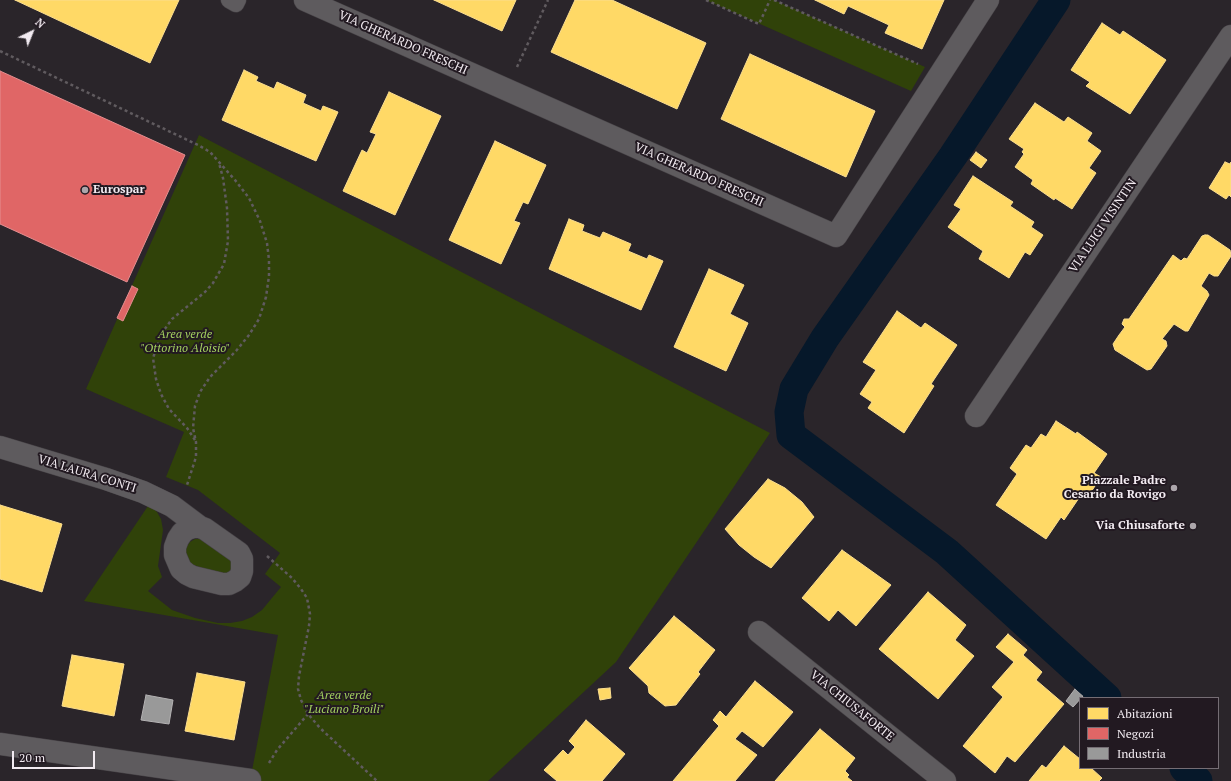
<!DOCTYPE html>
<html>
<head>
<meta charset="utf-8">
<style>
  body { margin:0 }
  #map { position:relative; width:1231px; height:781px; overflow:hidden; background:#2a252a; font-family:"PT Serif",serif }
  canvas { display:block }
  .legend { position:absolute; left:1079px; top:697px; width:140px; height:72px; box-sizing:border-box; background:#221921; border:1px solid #756d74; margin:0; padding:5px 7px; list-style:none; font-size:12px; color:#f2ebf1 }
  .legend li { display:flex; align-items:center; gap:8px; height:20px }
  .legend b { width:20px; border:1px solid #756d74 }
  .north { position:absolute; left:12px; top:12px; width:40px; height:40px; -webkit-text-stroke:3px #221921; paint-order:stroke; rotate:43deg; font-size:11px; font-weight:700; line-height:16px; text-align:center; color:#f2ebf1 }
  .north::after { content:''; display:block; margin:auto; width:14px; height:18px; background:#f2ebf1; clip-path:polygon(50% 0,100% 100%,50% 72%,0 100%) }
  .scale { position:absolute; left:12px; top:751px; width:83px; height:18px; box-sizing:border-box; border:2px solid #f2ebf1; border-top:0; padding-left:5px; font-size:12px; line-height:14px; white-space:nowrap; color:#f2ebf1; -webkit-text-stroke:3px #221921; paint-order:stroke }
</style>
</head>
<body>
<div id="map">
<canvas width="1231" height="781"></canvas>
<ul class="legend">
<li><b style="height:11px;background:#ffd966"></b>Abitazioni</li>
<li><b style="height:11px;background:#e06666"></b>Negozi</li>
<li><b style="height:11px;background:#999"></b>Industria</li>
</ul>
<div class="north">N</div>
<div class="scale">20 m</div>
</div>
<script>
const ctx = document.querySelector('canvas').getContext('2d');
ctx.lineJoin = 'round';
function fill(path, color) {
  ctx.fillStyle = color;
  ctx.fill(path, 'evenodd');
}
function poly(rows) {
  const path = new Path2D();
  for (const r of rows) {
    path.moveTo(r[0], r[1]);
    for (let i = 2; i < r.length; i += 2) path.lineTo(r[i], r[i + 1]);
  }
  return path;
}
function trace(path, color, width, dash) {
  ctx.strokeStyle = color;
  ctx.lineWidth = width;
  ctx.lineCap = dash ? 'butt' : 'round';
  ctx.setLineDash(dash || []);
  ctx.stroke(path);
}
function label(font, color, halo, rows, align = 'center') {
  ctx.font = font + ' "PT Serif",serif';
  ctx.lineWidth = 4;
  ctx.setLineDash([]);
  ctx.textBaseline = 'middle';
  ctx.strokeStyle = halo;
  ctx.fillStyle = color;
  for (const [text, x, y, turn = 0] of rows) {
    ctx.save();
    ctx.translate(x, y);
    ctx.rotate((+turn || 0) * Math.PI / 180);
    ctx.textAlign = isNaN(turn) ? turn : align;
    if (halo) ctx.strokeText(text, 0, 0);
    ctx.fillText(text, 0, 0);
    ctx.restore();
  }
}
const green = poly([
  [706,0,774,0,925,67,911,91],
  [199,135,770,433,616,662,488,781,250,781,278,635,84,601,148,506,152,507,157,512,161,519,163,530,158,566,162,577,148,591,172,610,195,618,218,623,230,623,242,621,252,617,262,610,281,587,265,574,280,553,198,490,166,477,184,432,86,389],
  [195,539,200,539,230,560,232,563,233,567,229,573,222,575,191,564,185,551,187,546,190,542]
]);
const homes = poly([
  [15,0,179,0,150,63,15,0],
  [434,0,516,0,502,31,434,0],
  [575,0,612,0,706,43,677,109,551,52,575,0],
  [815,0,944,0,922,49,885,33,889,25,848,6,844,14,815,0],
  [1102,23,1120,35,1123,31,1166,60,1130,114,1086,86,1090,82,1071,70,1102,23],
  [750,54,875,111,846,177,721,119,750,54],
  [244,70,258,77,256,81,274,89,277,82,306,95,303,103,321,111,323,106,338,112,316,161,222,120,244,70],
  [389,92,441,116,395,215,343,191,362,150,367,153,376,134,370,132,389,92],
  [1035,103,1064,122,1068,117,1092,133,1087,141,1101,151,1089,168,1096,173,1072,209,1055,198,1054,200,1031,184,1033,180,1015,167,1024,154,1022,152,1024,149,1009,139,1035,103],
  [495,141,546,165,528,204,523,202,514,221,520,223,501,264,449,240,495,141],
  [976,152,987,160,981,168,970,160,976,152],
  [1225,162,1230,164,1231,162,1231,197,1229,195,1226,199,1209,188,1225,162],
  [973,176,1013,202,1010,206,1034,222,1031,227,1043,235,1030,255,1025,252,1009,278,979,259,983,251,948,227,961,209,954,205,973,176],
  [569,219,584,225,582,231,600,238,603,232,631,244,628,251,647,259,649,255,663,261,641,310,549,269,569,219],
  [1205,235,1208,235,1230,250,1231,256,1218,276,1214,276,1209,273,1201,286,1207,291,1209,295,1188,331,1185,331,1174,324,1162,339,1166,341,1167,346,1151,369,1147,370,1115,350,1113,344,1119,335,1125,327,1122,324,1124,319,1129,319,1173,255,1181,261,1184,258,1187,259,1202,236,1205,235],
  [709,269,744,285,730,314,748,323,726,371,674,347,709,269],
  [897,311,921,328,925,323,957,345,931,384,934,386,904,433,868,408,872,402,860,394,876,370,863,362,897,311],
  [1056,421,1076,434,1077,432,1107,454,1094,473,1101,477,1087,498,1081,495,1064,520,1061,517,1046,539,996,505,1017,474,1010,468,1026,445,1031,448,1041,434,1046,437,1056,421],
  [768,479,785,488,802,502,814,517,771,568,754,557,739,545,725,529,768,479],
  [0,505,62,524,42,592,0,579,0,505],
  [842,550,891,585,856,626,838,610,829,621,802,598,842,550],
  [928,592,966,625,955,640,974,656,938,699,879,649,928,592],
  [674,616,715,650,698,672,700,674,676,705,665,706,649,693,648,686,629,668,674,616],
  [1008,634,1027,650,1023,655,1042,672,1036,680,1064,704,1015,762,1007,756,995,773,963,746,1003,697,992,687,1014,662,996,647,1008,634],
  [72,655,124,664,114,716,62,706,72,655],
  [197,673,245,682,234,740,185,731,197,673],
  [755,681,793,712,763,747,742,731,735,739,757,755,735,781,673,781,719,726,713,720,720,711,726,717,755,681],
  [610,688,611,698,600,700,598,689,610,688],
  [586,720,625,754,602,781,557,781,544,770,563,750,568,755,575,747,569,741,586,720],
  [820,729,855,758,845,771,849,775,847,777,852,781,775,781,820,729],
  [1064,746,1080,759,1080,768,1091,768,1102,778,1099,781,1029,781,1042,765,1046,768,1064,746]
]);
const shops = poly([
  [0,71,185,155,127,282,0,224,0,71],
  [132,286,138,289,123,321,117,318,132,286]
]);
const industry = poly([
  [1075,689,1083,696,1073,707,1066,701,1075,689],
  [146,695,173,700,169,724,141,720,146,695]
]);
const canal = poly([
  [1056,0,953,156,825,338,794,389,789,412,791,435,947,552,1107,698],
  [1184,768,1198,781]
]);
const path = poly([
  [706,0,759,24,770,0],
  [774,0,918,64],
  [0,51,198,145,210,152,235,180,249,198,260,221,267,243,269,260,269,276,266,297,259,319,249,335,236,351,210,377,200,392,195,406,193,428,196,442,196,457,187,485],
  [517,67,548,0],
  [195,440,187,428,169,409,161,394,156,379,153,358,162,333,172,319,205,292,213,283,224,264,228,241,227,208,223,178,219,163],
  [267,556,292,578,301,589,307,598,310,614,309,626,299,676,298,689,301,700,308,714,320,728,377,781],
  [269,763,277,750,308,714]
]);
const lane = poly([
  [229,0,236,4,238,0]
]);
const street = poly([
  [305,0,836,236,988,0],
  [976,416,1231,36],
  [0,447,106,479,143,492,172,506,200,527],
  [193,527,200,527,205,529,239,553,242,559,242,571,240,577,235,581,229,584,222,584,193,577,187,574,181,569,175,555,175,547,178,539,182,533,187,529,193,527],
  [759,632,945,781],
  [0,744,250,780]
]);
const markers = [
  [85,190,4,"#aca6ab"],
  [1174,488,4,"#aca6ab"],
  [1193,526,4,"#aca6ab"]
];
const streetNames = [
  ["VIA GHERARDO FRESCHI",403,43,24],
  ["VIA GHERARDO FRESCHI",699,175,24],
  ["VIA LUIGI VISINTIN",1103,226,-56],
  ["VIA LAURA CONTI",87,474,17],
  ["VIA CHIUSAFORTE",852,706,39]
];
const poiNames = [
  ["Eurospar",93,190,"left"],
  ["Piazzale Padre",1166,481],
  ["Cesario da Rovigo",1166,495],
  ["Via Chiusaforte",1185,526]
];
const parkNames = [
  ["Area verde",185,335],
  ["\"Ottorino Aloisio\"",185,349],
  ["Area verde",344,696],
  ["\"Luciano Broili\"",344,710]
];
fill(green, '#304209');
fill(homes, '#ffd966');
trace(homes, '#fbde90', 1);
fill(shops, '#e06666');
trace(shops, '#e58e90', 1);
fill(industry, '#999');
trace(industry, '#b4b2b3', 1);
trace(canal, '#06182a', 29);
trace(lane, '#474347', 17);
trace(street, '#474347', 23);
trace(path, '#605b5f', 2.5, [3, 3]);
trace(lane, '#5e5b5e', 16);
trace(street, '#5e5b5e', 22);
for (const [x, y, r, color] of markers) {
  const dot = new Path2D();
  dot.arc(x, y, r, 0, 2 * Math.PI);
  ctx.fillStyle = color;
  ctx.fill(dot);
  trace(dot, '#221921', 1.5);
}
label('12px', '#f2ebf1', '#221921', streetNames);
label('bold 12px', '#f2ebf1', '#221921', poiNames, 'right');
label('italic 12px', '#a3d05f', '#221921', parkNames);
</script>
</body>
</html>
